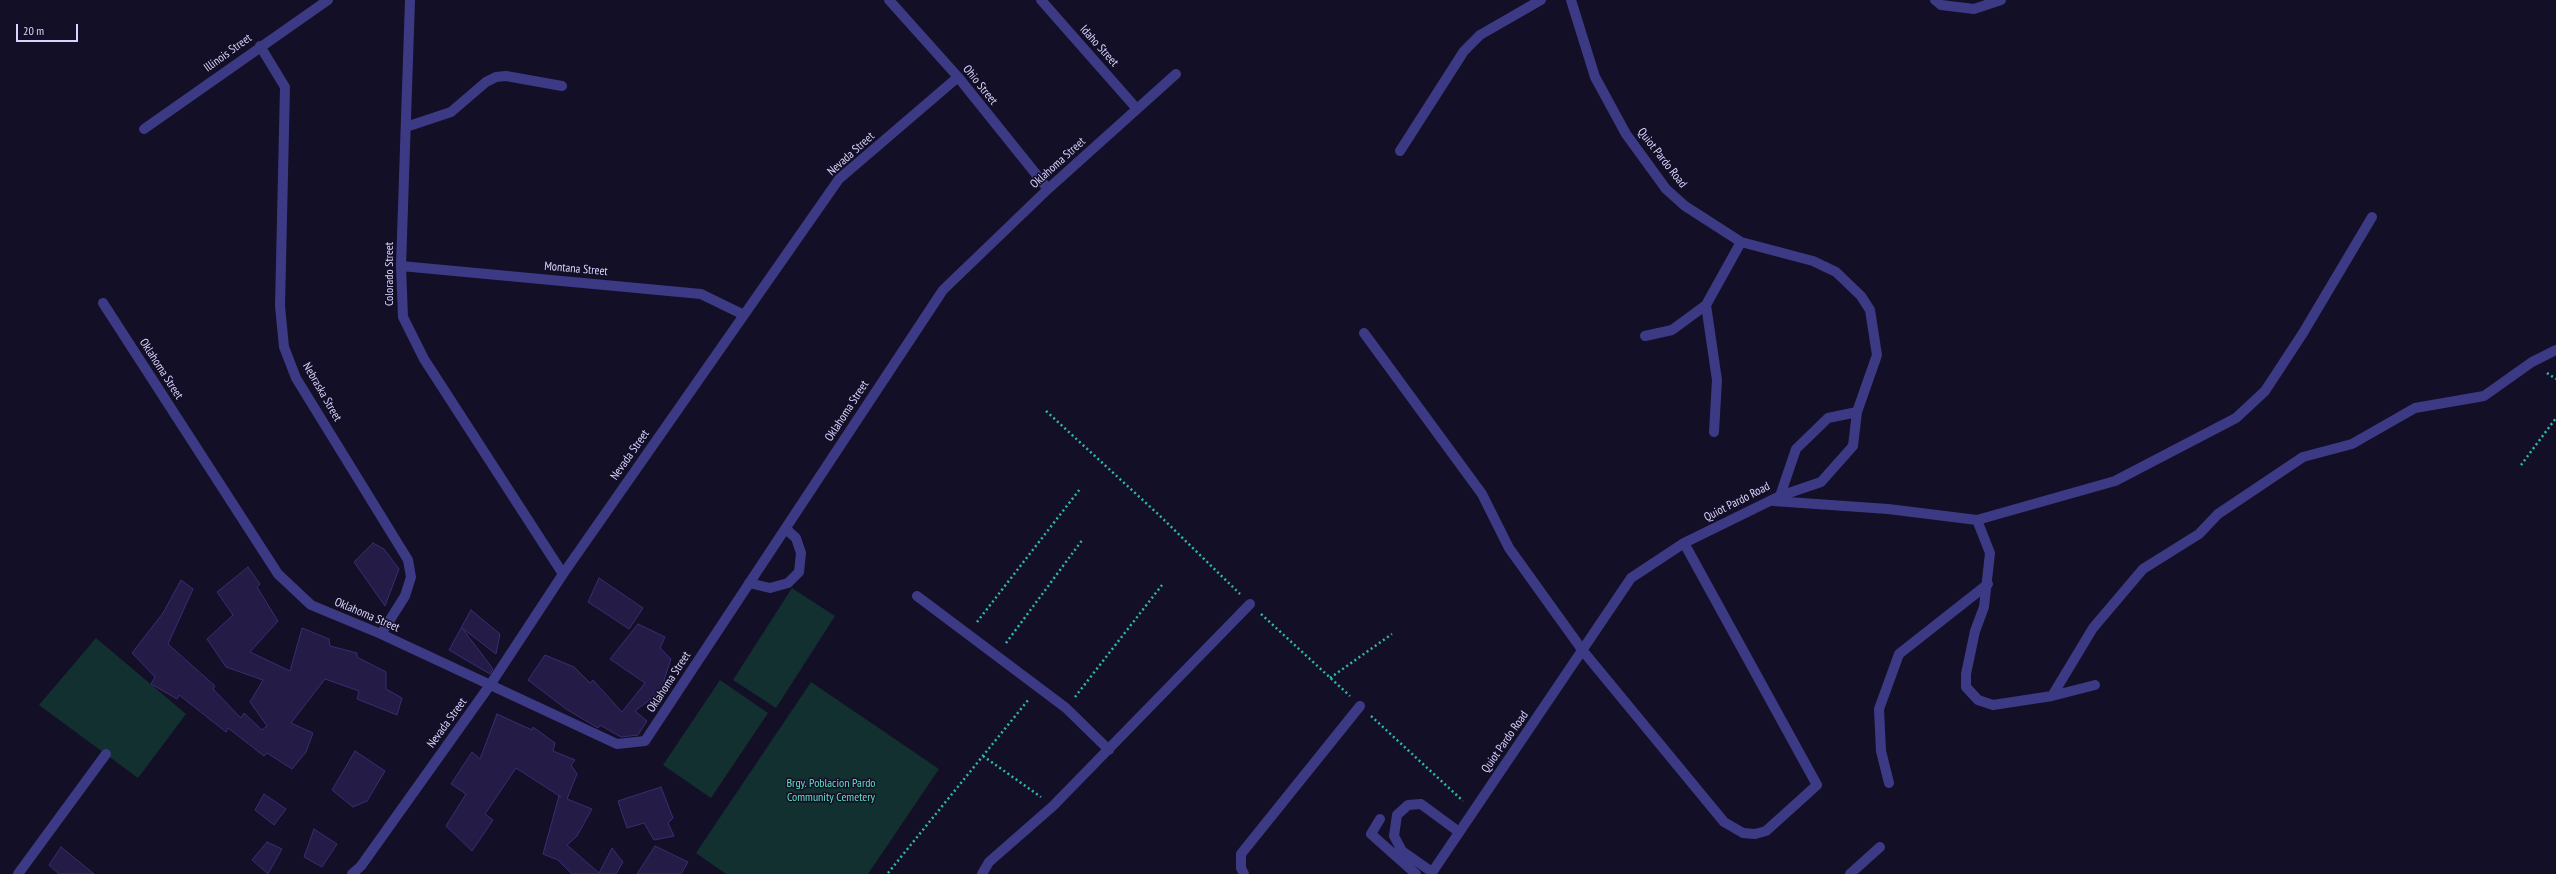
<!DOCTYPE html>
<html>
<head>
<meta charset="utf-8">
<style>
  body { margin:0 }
  #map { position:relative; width:2556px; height:874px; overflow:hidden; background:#130f26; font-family:"PT Sans Narrow",sans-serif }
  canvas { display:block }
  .scale { position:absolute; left:16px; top:24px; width:62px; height:18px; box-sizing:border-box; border:2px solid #d9d4ff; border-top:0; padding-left:5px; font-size:12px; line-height:14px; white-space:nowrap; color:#d9d4ff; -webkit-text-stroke:3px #130f26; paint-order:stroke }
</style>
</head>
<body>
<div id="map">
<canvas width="2556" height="874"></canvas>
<div class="scale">20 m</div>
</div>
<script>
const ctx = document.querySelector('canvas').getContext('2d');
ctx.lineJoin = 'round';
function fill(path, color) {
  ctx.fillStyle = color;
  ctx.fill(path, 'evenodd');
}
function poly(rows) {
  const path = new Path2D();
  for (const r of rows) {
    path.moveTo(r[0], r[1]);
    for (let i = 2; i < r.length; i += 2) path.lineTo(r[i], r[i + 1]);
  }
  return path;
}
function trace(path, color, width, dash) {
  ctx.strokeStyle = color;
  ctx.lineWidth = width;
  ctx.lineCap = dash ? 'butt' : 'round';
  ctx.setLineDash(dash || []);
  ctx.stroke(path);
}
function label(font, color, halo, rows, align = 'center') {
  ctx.font = font + ' "PT Sans Narrow",sans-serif';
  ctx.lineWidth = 3;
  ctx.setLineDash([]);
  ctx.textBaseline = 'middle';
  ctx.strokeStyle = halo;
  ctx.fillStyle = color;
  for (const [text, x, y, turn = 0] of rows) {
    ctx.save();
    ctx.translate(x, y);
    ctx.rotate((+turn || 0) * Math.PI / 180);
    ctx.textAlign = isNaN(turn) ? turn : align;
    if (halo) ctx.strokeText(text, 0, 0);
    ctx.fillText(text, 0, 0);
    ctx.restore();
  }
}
const green = poly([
  [792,588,835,616,776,708,733,680],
  [96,638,186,714,138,778,39,705],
  [720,680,768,713,711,798,663,765],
  [811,682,939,769,868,874,726,874,696,853]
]);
const building = poly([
  [373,543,384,549,399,569,385,606,354,562,373,543],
  [248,567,260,584,257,587,278,621,250,652,290,671,302,628,329,639,330,646,357,653,357,657,386,672,386,689,402,698,397,715,357,699,359,691,325,679,291,723,313,733,306,752,292,769,267,753,264,756,228,728,226,732,179,695,177,699,151,684,155,677,132,653,163,613,181,580,193,589,168,644,215,686,213,689,241,718,244,713,262,730,267,726,250,702,263,680,226,667,207,639,233,615,217,592,248,567],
  [599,578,643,608,629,629,588,602,599,578],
  [471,610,500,634,496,654,462,628,493,669,490,674,449,650,471,610],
  [638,624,665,637,660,648,671,659,664,680,667,687,635,711,647,721,638,735,621,737,600,725,598,728,566,709,528,680,545,655,574,667,590,683,593,680,622,712,645,683,610,659,638,624],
  [497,714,532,730,533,727,555,743,553,751,575,760,571,765,577,774,567,799,592,809,577,836,567,845,599,873,612,848,623,862,616,874,572,874,558,860,543,854,559,796,561,797,516,768,485,814,493,820,472,851,446,826,466,794,451,784,472,752,480,759,497,714],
  [355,751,385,771,367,801,353,807,332,790,355,751],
  [661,787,673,818,668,823,674,836,654,840,644,823,627,828,618,801,661,787],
  [264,794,286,809,274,825,255,810,264,794],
  [314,829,337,844,322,867,304,857,314,829],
  [267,842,282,849,268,874,252,860,267,842],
  [655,846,688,862,681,874,637,874,655,846],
  [61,847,94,874,59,874,49,865,61,847]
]);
const path = poly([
  [2547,373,2556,379],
  [1046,411,1159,515,1240,594],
  [2521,465,2556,418],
  [1261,614,1350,696],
  [977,622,1080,489],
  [1006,643,1083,539],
  [1330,678,1392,634],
  [1075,697,1162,585],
  [1371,716,1463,801],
  [983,756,1041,797],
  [888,873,1029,699]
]);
const minor = poly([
  [410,0,401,266,403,317,424,359,563,574],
  [889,0,958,77,1048,189],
  [1041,0,1137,109],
  [1571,0,1595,77,1626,134,1666,189,1685,206,1741,242,1813,261,1836,272,1861,296,1870,310,1877,355,1857,412,1828,418,1796,449,1780,496],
  [1935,0,1941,5,1974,9,2001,0],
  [260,46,285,87,280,306,284,347,296,378,408,560,411,577,405,596,381,634],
  [406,127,451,112,486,82,496,77,506,76,562,86],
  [144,129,328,0],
  [1400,151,1464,51,1480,35,1541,0],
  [401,266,701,294,744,315],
  [103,303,278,574,311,605,381,634,617,744,645,741,943,290,1048,189,1176,74],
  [1706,305,1717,380,1714,432],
  [1364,333,1482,494,1509,548,1583,651,1724,822,1743,833,1755,834,1766,831,1817,785,1684,543],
  [1645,336,1672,330,1706,305,1741,242],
  [1773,501,1888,509,1977,520,2115,481,2236,418,2265,391,2303,333,2372,217],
  [1977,520,1990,553,1984,607,1975,631,1966,674,1966,687,1978,700,1993,705,2052,696,2095,685],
  [749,583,770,588,788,583,799,572,801,553,796,538,786,529],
  [917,596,1066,708,1109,750],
  [2052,696,2093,628,2143,569,2199,534,2218,514,2303,457,2352,444,2415,408,2484,396,2532,362,2556,350],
  [1889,783,1881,751,1879,709,1899,654,1988,584],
  [1380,819,1371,834,1416,874],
  [1432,872,1402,851,1394,836,1397,815,1408,805,1421,804,1459,832],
  [18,874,106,754],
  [352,874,361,866,490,685,563,574,839,179,958,77],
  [982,874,989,862,1053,806,1250,604],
  [1244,874,1241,868,1241,854,1360,706],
  [1431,874,1631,578,1684,543,1780,496,1821,482,1853,446,1857,412],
  [1850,874,1880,847]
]);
const streetNames = [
  ["Idaho Street",1099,46,48],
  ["Illinois Street",228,53,-36],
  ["Ohio Street",980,85,51],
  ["Nevada Street",851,154,-42],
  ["Quiot Pardo Road",1662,158,52],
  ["Oklahoma Street",1058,163,-42],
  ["Montana Street",576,269,5],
  ["Colorado Street",390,274,-90],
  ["Oklahoma Street",161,369,57],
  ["Nebraska Street",322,392,60],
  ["Oklahoma Street",847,411,-57],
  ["Nevada Street",630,455,-55],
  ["Quiot Pardo Road",1737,502,-27],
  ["Oklahoma Street",367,615,23],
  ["Oklahoma Street",669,682,-57],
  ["Nevada Street",447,723,-54],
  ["Quiot Pardo Road",1505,742,-55]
];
const parkNames = [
  ["Brgy. Poblacion Pardo",831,784],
  ["Community Cemetery",831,798]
];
fill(green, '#12302f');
fill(building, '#241b47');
trace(building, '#3b2d73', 1);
trace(path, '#2fb8b0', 2.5, [2, 3]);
trace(minor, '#3d3a85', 10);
label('12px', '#d9d4ff', '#130f26', streetNames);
label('12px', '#5fe0c0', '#130f26', parkNames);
</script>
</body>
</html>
